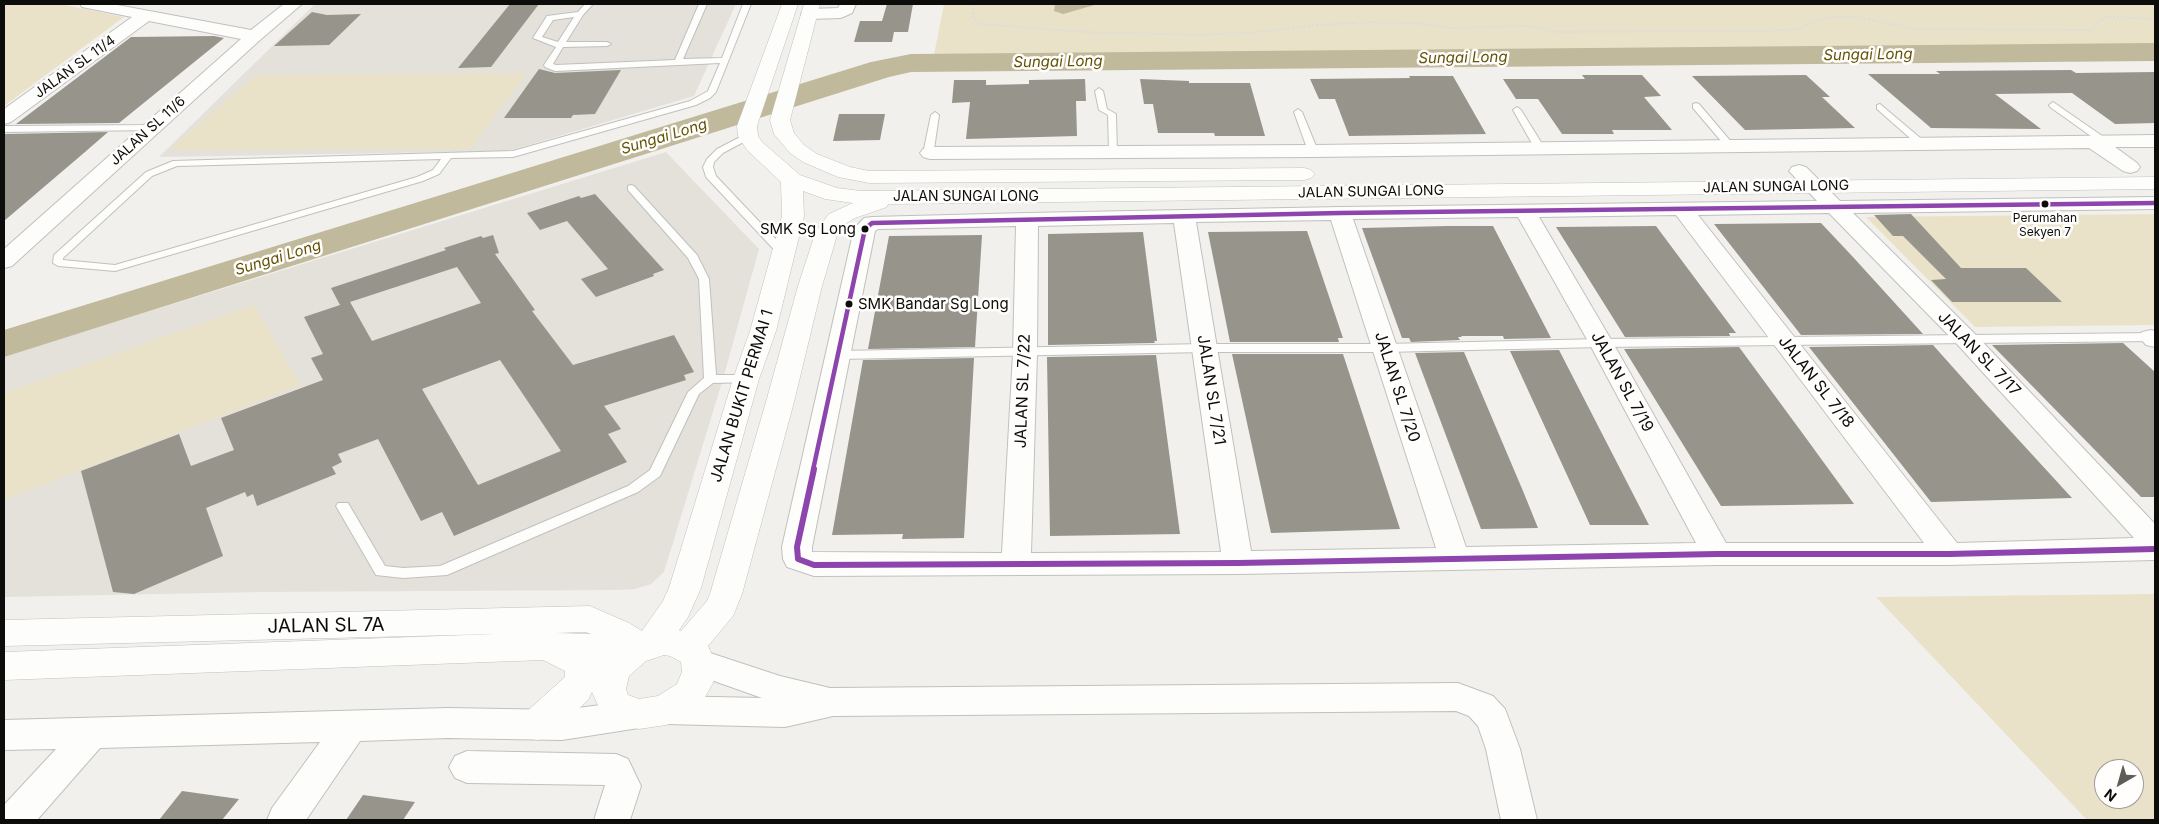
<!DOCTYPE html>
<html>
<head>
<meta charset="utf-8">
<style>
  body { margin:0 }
  #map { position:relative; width:2159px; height:824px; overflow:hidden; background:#f1f0ed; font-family:Inter,sans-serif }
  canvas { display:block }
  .frame { position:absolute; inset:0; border:5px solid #0c0c0a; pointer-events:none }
  .north { position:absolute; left:2094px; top:759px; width:50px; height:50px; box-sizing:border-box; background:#fffefc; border:1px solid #9e9d9b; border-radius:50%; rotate:218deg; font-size:14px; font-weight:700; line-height:20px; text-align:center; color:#0c0c0a }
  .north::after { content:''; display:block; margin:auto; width:18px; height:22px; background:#5c5c59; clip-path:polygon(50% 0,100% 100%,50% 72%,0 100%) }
</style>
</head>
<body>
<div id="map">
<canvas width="2159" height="824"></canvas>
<div class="frame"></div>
<div class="north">N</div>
</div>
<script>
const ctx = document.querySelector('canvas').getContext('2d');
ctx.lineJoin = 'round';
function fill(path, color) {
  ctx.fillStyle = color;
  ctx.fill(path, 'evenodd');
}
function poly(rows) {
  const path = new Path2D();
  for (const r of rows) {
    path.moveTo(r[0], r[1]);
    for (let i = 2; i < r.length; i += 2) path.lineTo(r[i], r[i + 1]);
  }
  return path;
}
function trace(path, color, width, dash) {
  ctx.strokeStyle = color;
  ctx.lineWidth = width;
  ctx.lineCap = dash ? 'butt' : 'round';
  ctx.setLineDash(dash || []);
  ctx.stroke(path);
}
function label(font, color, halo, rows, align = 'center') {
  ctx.font = font + ' Inter,sans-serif';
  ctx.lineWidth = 5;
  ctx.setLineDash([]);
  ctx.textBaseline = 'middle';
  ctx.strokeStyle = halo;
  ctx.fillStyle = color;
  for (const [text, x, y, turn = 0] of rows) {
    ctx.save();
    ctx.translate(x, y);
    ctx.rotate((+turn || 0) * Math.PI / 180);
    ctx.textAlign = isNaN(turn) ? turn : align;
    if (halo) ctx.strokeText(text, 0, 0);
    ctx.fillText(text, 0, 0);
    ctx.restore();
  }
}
const built = poly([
  [315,4,736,4,694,96,508,151,159,157],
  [666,152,759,249,723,379,664,572,651,584,635,589,617,590,262,592,4,597,4,356]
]);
const green = poly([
  [4,4,60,4,124,17,4,106],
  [944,4,2155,4,2155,45,934,55],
  [527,73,470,149,169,150,256,75],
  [2155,214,2155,325,1975,327,1866,217],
  [254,305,301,385,4,500,4,393],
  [2155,594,2155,820,2087,820,1876,597],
  [2104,769,2134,769,2134,799,2104,799]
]);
const water = poly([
  [1055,4,1098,4,1063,14,1054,11]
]);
const river = poly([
  [2155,43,2155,61,911,72,889,77,4,357,4,330,871,62,911,54,2155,43]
]);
const building = poly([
  [510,4,539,4,491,67,458,68],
  [887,4,913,4,908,32,894,32,892,42,854,42,860,21,882,21],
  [312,12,327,15,361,14,329,45,274,46],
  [214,36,224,38,119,123,16,124,131,37],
  [539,69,555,73,621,70,595,114,573,115,571,118,504,118],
  [2071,70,2076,73,2155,72,2155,123,2115,124,2072,93,1995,94,2041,129,1931,128,1868,74,1940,74,1936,71],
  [1582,75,1642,75,1661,96,1644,97,1672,130,1612,130,1614,134,1562,134,1538,99,1516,99,1503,79,1585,79],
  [1806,75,1830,97,1822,97,1855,128,1745,130,1692,76],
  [1409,76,1453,76,1486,134,1349,136,1335,99,1319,99,1310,79,1410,78],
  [1085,79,1086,101,1076,101,1077,136,966,139,970,102,952,103,954,80,986,80,986,85,1029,84,1029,80],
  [1140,79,1189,81,1189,83,1250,83,1265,136,1215,136,1214,133,1158,133,1153,104,1144,104],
  [839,114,885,114,880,140,833,141],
  [108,132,85,152,4,221,4,134],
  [595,194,664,270,653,274,654,276,596,297,581,279,608,269,567,221,540,230,527,213,579,196,581,198],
  [1911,214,1961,268,2026,268,2062,302,1952,302,1931,280,1946,279,1903,236,1893,236,1874,215],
  [1821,223,1853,257,1923,334,1801,335,1714,224],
  [1448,226,1493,226,1551,338,1504,339,1503,336,1461,336,1462,337,1458,337,1460,340,1411,342,1409,338,1402,338,1362,228],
  [1656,226,1703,289,1736,333,1729,333,1730,336,1625,337,1556,227],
  [1307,231,1343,338,1338,338,1339,342,1230,342,1208,232],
  [1143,232,1157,341,1154,341,1155,343,1048,345,1048,234],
  [493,235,499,253,495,254,535,310,532,311,573,365,674,335,694,372,684,375,686,380,604,406,621,429,608,434,627,462,454,536,442,512,421,521,378,439,338,454,342,462,332,467,336,474,257,506,253,494,247,497,245,492,206,508,223,556,134,594,113,592,81,471,179,434,191,466,234,450,221,418,323,380,311,358,323,354,304,317,340,305,331,288,446,250,444,248,481,236,483,238],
  [457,267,481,303,372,341,350,302],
  [500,360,561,451,478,485,422,389],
  [982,235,975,347,868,349,889,236],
  [2123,343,2155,372,2155,497,2141,497,1992,345],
  [1933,345,1983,401,2072,498,1931,502,1809,347],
  [1739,347,1803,434,1854,504,1721,506,1624,349],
  [1559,350,1630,488,1649,525,1590,525,1510,351],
  [1464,352,1523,491,1538,528,1481,529,1415,353],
  [1232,354,1343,354,1400,529,1271,533],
  [1156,355,1180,534,1050,536,1047,357],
  [974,358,964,538,902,539,903,534,832,535,863,360],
  [182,791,239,799,222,820,159,820],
  [363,795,415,802,403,820,346,820]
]);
const path = poly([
  [974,4,973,17,979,24,1085,32,1197,35,1248,33,1318,25,1368,22,1413,23,1451,28,1527,26,1556,32,1763,31,1800,29,1816,21,1836,16,1862,18,1915,29,2093,30,2097,22,2107,17,2155,19]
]);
const lane = poly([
  [585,4,593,4,583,15,566,42,607,42,611,44,607,46,563,47,553,64,556,65,675,60,699,4,707,4,683,59,722,58,743,4,751,4,716,92,710,98,696,105,513,157,451,158,439,174,423,181,115,271,58,266,53,263,54,255,146,172,173,161,513,151,690,101,708,91,720,63,555,71,545,67,544,65,556,47,533,38,547,16,578,12,585,4],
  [574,17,558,42,542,37,553,20,574,17],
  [441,159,433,170,417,177,115,265,63,260,63,258,152,176,177,166,441,159],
  [1099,88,1103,91,1107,109,1116,114,1117,154,1114,155,1109,152,1108,115,1099,110,1095,91,1099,88],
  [2053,102,2108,140,2108,144,2102,144,2050,107,2049,105,2053,102],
  [1696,103,1699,104,1733,144,1733,148,1727,148,1693,108,1693,104,1696,103],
  [1880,104,1925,142,1925,146,1919,146,1877,109,1877,105,1880,104],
  [1517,107,1521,110,1544,147,1542,149,1539,150,1534,147,1513,110,1517,107],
  [1298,109,1302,112,1318,151,1316,153,1313,154,1308,151,1294,112,1298,109],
  [935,112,939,115,934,149,935,153,930,156,927,155,924,149,931,115,935,112],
  [152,125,155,126,155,130,4,132,4,126,152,125],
  [748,133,753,136,751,138,723,153,714,162,713,167,716,176,788,252,789,254,788,256,780,256,706,177,703,167,707,159,717,149,748,133],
  [631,185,634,186,697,255,709,279,716,375,746,375,750,376,752,379,750,382,713,383,699,394,660,476,638,492,447,575,403,578,376,575,336,506,338,503,348,503,385,566,403,568,440,566,628,486,650,470,688,392,704,378,699,279,688,258,628,190,628,186,631,185],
  [2155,333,2155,341,1601,347,1385,352,1205,352,839,359,833,355,839,351,1205,344,1385,344,1601,339,2155,333]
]);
const street = poly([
  [80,4,112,4,251,30,284,4,302,4,260,40,12,266,4,268,4,249,241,39,149,21,11,122,4,124,4,109,132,17,82,7,80,4],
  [840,4,856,4,852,13,841,18,809,19,803,17,801,14,803,11,809,9,838,8,840,4],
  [2155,135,2155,147,2115,147,2137,163,2140,167,2137,171,2130,173,2123,171,2089,148,1313,157,930,159,923,157,920,153,923,149,930,147,1313,145,2155,135],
  [1799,165,1806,167,1840,201,2155,197,2155,209,1853,213,1975,334,2155,524,2155,560,1949,565,1717,565,1238,574,814,576,787,567,783,559,782,547,854,229,864,218,872,217,1027,213,1340,207,1817,201,1789,171,1792,167,1799,165],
  [1829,213,1957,344,2134,538,1957,543,1698,215,1829,213],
  [1676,215,1924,543,1726,543,1613,343,1539,217,1676,215],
  [1518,217,1589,343,1696,543,1466,547,1353,219,1518,217],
  [1331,220,1436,548,1251,551,1196,222,1331,220],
  [1174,223,1221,552,1031,553,1037,353,1038,226,1174,223],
  [1016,226,1013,353,1002,553,812,552,812,547,875,231,878,229,1016,226],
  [2151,330,2155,331,2155,347,2146,345,2139,337,2142,332,2151,330],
  [698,649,780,676,830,688,1458,683,1493,696,1505,709,1520,749,1537,820,1501,820,1486,749,1478,726,1469,716,1456,711,833,716,785,727,666,724,654,719,651,724,639,728,562,740,448,738,360,741,306,820,267,820,272,808,320,742,100,748,37,820,4,820,4,805,56,749,4,750,4,720,448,708,562,710,639,700,652,705,654,700,666,696,762,698,686,671,682,662,686,653,698,649],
  [467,751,616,754,628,759,641,786,630,820,594,820,605,785,467,783,455,778,449,767,455,756,467,751]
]);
const secondary = poly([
  [782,4,798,4,757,126,758,136,762,142,800,175,837,188,861,191,2155,177,2155,189,888,204,887,207,855,218,845,224,838,232,822,286,794,402,742,594,733,616,708,646,715,662,716,672,713,683,701,704,679,721,666,725,639,729,621,724,608,720,602,714,592,692,588,700,550,736,537,740,524,736,519,725,524,714,565,677,565,671,543,660,4,680,4,652,495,634,4,646,4,620,590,606,629,623,642,631,663,601,669,588,733,379,750,331,782,216,781,182,747,150,738,136,737,126,782,4],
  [803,191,825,199,853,203,829,214,816,231,798,286,766,402,710,594,707,601,681,631,679,630,688,617,701,588,759,379,776,331,804,216,803,191],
  [586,632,591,634,556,633,586,632],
  [664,655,670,656,681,662,682,672,677,684,658,696,639,699,628,695,626,689,629,676,646,661,664,655],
  [804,4,820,4,790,120,794,133,804,145,817,154,850,167,869,171,1304,168,1311,170,1315,174,1311,178,1304,180,869,183,838,177,803,162,790,153,774,134,770,120,804,4]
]);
const bus1Far1 = poly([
  [813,470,865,229,872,223,1340,213,2155,203]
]);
const bus1 = poly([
  [814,469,797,547,798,559,814,565,1238,563,1717,554,1949,554,2155,549]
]);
const markers = [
  [2045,204,4.5,"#0c0c0a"],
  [865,229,4.5,"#0c0c0a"],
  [849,304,4.5,"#0c0c0a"]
];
const farBusnames = [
  ["Perumahan",2045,218],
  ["Sekyen 7",2045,232]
];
const farStreetnames = [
  ["JALAN SL 11/4",75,67,-36],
  ["JALAN SL 11/6",148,131,-42],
  ["JALAN SUNGAI LONG",1776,187,-1],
  ["JALAN SUNGAI LONG",1371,192,-1],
  ["JALAN SUNGAI LONG",966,197]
];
const farWaternames = [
  ["Sungai Long",1868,55,-1],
  ["Sungai Long",1463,58,-1],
  ["Sungai Long",1058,62,-1],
  ["Sungai Long",664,137,-17],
  ["Sungai Long",278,258,-17]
];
const busNames = [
  ["SMK Sg Long",856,229],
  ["SMK Bandar Sg Long",858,304,"left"]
];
const streetNames = [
  ["JALAN SL 7/17",1979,354,46],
  ["JALAN SL 7/19",1622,382,61],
  ["JALAN SL 7/18",1816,382,52],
  ["JALAN SL 7/20",1397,387,72],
  ["JALAN SL 7/21",1211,390,81],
  ["JALAN SL 7/22",1023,391,-88],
  ["JALAN BUKIT PERMAI 1",742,396,-73]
];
const nearStreetnames = [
  ["JALAN SL 7A",326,626,-1]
];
fill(built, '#e4e1da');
fill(green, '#e9e2c9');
fill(water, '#c1b99b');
fill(river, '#c1b99b');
fill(building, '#97948b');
trace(lane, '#c1c0be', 2);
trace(street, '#c1c0be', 2);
trace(secondary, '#c1c0be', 1);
trace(path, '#dcdcdb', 2, [2, 2]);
fill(lane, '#fdfdfc');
fill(street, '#fdfdfc');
fill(secondary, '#fdfdfc');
trace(bus1Far1, '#8e44ad', 4.5);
trace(bus1, '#8e44ad', 6);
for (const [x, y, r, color] of markers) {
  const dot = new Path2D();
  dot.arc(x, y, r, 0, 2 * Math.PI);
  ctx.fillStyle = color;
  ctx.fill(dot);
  trace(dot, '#fffefc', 2);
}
label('12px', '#0c0c0a', '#fffefc', farBusnames);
label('14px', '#0c0c0a', '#fffefc', farStreetnames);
label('italic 15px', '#645208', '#fffefc', farWaternames);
label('15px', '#0c0c0a', '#fffefc', busNames, 'right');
label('16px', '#0c0c0a', '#fffefc', streetNames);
label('19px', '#0c0c0a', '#fffefc', nearStreetnames);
</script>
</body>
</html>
